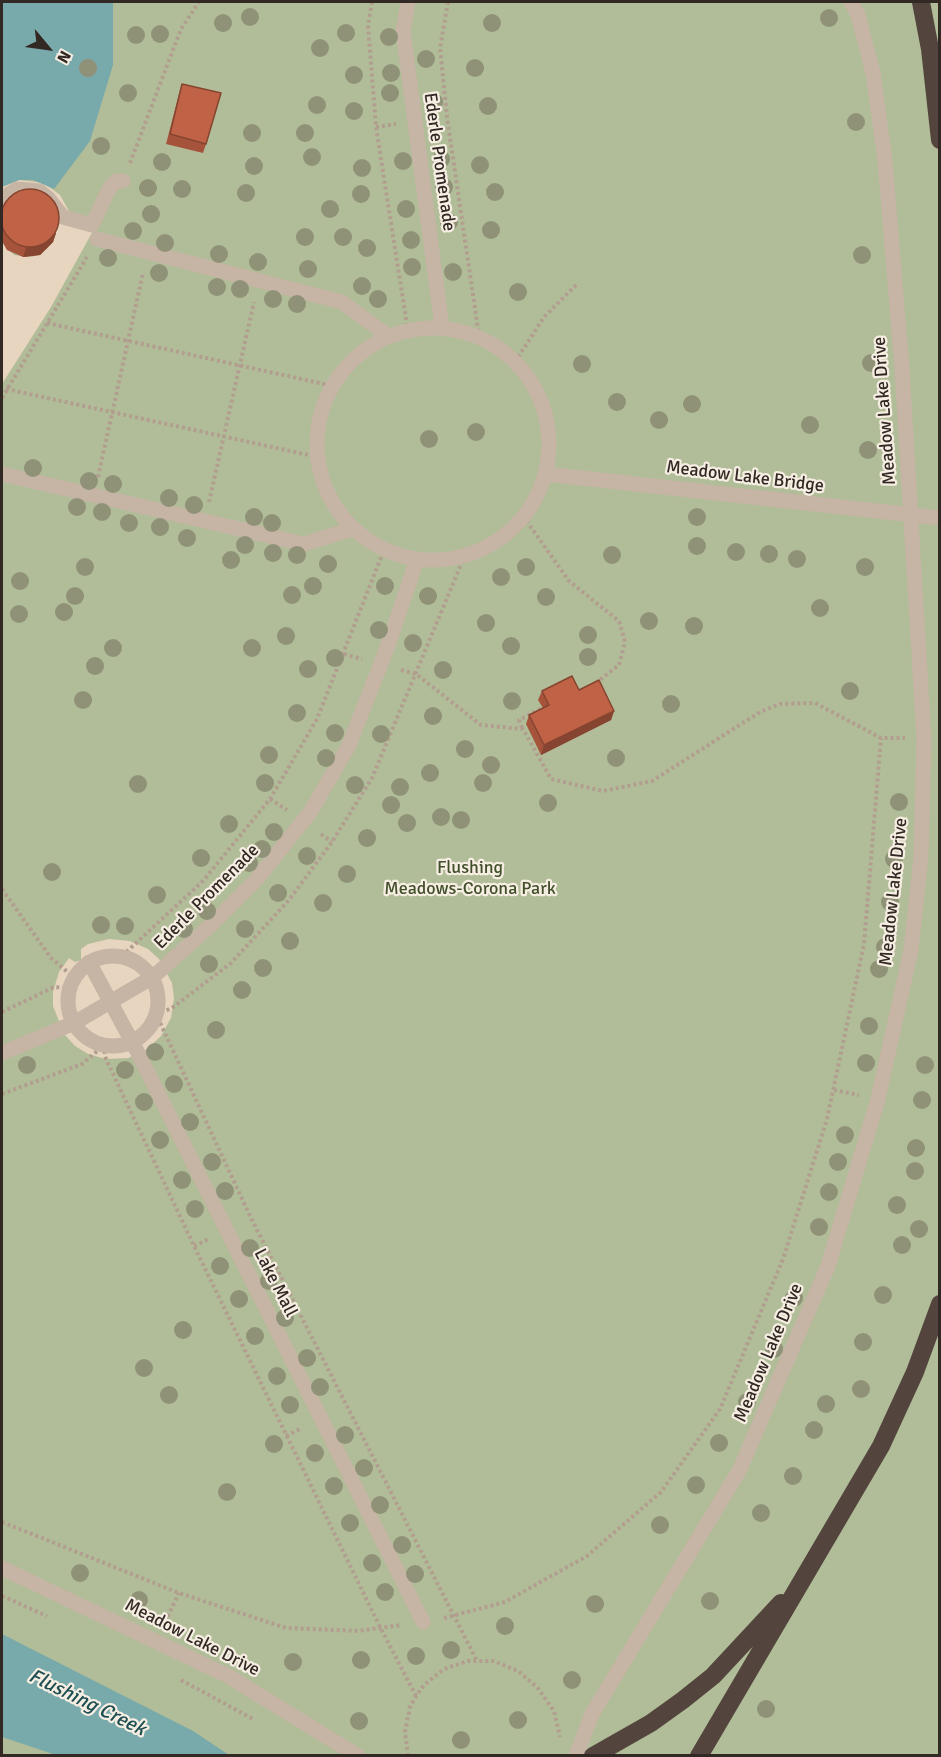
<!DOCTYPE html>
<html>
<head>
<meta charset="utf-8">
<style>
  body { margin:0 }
  #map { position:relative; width:941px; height:1757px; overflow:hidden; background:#efe4d7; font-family:Signika,sans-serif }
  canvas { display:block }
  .frame { position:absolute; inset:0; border:3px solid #322925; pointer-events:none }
  .north { position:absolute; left:18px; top:18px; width:60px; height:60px; -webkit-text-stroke:4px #f7eee3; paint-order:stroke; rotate:119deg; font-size:16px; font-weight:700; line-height:24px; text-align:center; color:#322925 }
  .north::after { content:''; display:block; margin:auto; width:21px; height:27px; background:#322925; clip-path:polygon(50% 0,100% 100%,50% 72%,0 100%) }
</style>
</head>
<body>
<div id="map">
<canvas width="941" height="1757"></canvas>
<div class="frame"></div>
<div class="north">N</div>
</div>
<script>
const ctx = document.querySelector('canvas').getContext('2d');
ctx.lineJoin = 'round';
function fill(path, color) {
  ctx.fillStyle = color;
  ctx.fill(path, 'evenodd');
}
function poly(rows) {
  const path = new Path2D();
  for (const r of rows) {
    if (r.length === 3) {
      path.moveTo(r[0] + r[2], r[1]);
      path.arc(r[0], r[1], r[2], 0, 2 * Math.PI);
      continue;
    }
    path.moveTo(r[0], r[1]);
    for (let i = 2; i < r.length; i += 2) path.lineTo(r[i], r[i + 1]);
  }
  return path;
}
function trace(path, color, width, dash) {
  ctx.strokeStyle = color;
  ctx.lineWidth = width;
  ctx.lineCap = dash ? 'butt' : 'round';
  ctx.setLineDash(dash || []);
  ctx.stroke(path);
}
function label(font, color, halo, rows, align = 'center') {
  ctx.font = font + ' Signika,sans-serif';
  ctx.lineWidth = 4.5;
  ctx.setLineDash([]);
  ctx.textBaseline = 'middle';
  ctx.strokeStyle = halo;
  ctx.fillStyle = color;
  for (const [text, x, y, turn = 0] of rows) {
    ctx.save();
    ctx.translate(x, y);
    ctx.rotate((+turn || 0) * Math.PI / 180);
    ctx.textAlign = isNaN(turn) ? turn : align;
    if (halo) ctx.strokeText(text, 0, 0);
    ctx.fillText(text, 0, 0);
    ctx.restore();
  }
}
const green = poly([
  [2,2,939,2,939,1755,2,1756]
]);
const plaza = poly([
  [19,180,44,183,60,195,70,213,99,220,51,307,2,384,2,243,14,255,32,257,47,249,56,234,57,225,3,209,2,212,2,187],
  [109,939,130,941,148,949,159,959,172,983,174,998,171,1018,161,1036,146,1050,128,1058,106,1059,88,1054,75,1046,64,1034,53,1006,53,992,59,972,69,958,75,962,81,960,81,949,88,944]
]);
const water = poly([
  [2,2,113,2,113,65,90,141,54,189,33,180,19,180,2,187],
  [2,1634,193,1731,229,1755,56,1755,2,1737]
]);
const path = poly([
  [372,2,368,25,376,127,407,325],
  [448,2,440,48,447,117,479,336],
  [376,127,396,124],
  [130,163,181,29,199,2],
  [47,323,333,386],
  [515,362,544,317,578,283],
  [6,389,318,457],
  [2,398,87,257],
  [98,477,143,273],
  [209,502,254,302],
  [523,516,569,581,619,621,625,642,619,665,597,682],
  [465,555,372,778,332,842,289,900,231,963,172,1008,156,1014,251,1218,477,1661],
  [344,654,362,659],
  [401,670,416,674,481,725,523,729,551,779,603,791,652,781,760,712,780,704,815,703,881,738,905,738],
  [522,728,519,720,542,708],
  [270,799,287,810],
  [321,834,332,842],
  [2,889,51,958,70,974],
  [122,956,203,881,270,799,317,719,384,550],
  [2,1012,54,987,70,988],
  [103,1045,106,1059,194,1246,381,1629,416,1696],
  [834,1090,859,1095],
  [2,1094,82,1064,103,1046],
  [194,1246,209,1239],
  [286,1436,302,1428],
  [2,1522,179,1593,286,1628,358,1631,401,1625],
  [2,1596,47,1616],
  [444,1618,505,1602,587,1556,661,1492,720,1409,783,1259,827,1119,864,944,881,738],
  [165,1622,179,1593],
  [181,1680,253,1719],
  [408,1756,405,1732,410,1707,416,1696,424,1685,444,1669,468,1661,494,1661,518,1671,537,1687,554,1711,560,1737]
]);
const minor = poly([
  [408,2,403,31,442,327],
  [2,198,17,189,39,191,48,198,63,217,92,225,109,189,116,181,123,181],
  [97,239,342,302,388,336],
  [433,444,116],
  [2,474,304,544,352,529],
  [546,474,940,518],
  [113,1001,45],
  [89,962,138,1053,423,1622],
  [2,1053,74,1023,153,977,211,925,257,879,311,811,349,745,387,648,417,560],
  [2,1568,228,1676,358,1756],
  [576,1756,592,1714,739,1471,828,1266,878,1099,911,950,921,857,924,739,902,368,885,160,873,73,858,15,851,2]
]);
const highway = poly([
  [921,2,930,49,940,140],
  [593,1756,651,1723,683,1700,713,1676,781,1603],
  [699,1756,881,1446,915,1372,940,1304]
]);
const trees = [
  [250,17],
  [829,18],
  [223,23],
  [492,23],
  [346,33],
  [160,34],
  [136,35],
  [389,37],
  [320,48],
  [426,59],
  [88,68],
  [475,68],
  [391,73],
  [354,75],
  [128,93],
  [390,93],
  [434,102],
  [317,105],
  [488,106],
  [354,111],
  [856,122],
  [252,133],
  [305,133],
  [101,146],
  [312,157],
  [441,159],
  [403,161],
  [162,162],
  [480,165],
  [254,166],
  [362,168],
  [444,187],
  [148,188],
  [182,189],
  [495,192],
  [246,193],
  [361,194],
  [330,209],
  [406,209],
  [151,214],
  [449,222],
  [491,230],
  [133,231],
  [305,237],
  [343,237],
  [411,240],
  [165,243],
  [367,248],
  [219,254],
  [862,255],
  [108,258],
  [258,262],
  [412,267],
  [308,269],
  [453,272],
  [159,273],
  [362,286],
  [217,287],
  [240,289],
  [518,292],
  [273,299],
  [378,299],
  [297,304],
  [871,363],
  [582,364],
  [617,402],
  [692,404],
  [659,420],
  [810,425],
  [476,432],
  [429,439],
  [868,450],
  [33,468],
  [89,481],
  [113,484],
  [169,498],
  [194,505],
  [77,507],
  [102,512],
  [254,517],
  [697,517],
  [129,523],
  [272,523],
  [160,527],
  [187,538],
  [245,545],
  [697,546],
  [736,552],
  [273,553],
  [769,554],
  [297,555],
  [612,555],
  [797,559],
  [231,560],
  [328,564],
  [85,567],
  [526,567],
  [865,567],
  [501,577],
  [20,581],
  [313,586],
  [385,586],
  [292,595],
  [75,596],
  [428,596],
  [546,597],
  [820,608],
  [64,612],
  [19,614],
  [649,621],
  [486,623],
  [694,626],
  [379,630],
  [588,635],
  [286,636],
  [413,643],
  [511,646],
  [113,648],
  [252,648],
  [588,657],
  [335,658],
  [95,666],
  [308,669],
  [443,670],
  [850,691],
  [83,700],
  [512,701],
  [671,704],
  [297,713],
  [433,716],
  [335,733],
  [381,734],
  [465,749],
  [269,755],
  [326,758],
  [616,758],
  [491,765],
  [430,773],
  [265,783],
  [483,783],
  [138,784],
  [355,785],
  [400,787],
  [899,802],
  [548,803],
  [391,805],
  [441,817],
  [461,820],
  [407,823],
  [229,824],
  [274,832],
  [367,838],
  [262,849],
  [307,856],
  [201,858],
  [894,859],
  [249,863],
  [52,872],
  [347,874],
  [278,893],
  [157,895],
  [890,902],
  [323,903],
  [207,911],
  [101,925],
  [125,926],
  [184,929],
  [245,929],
  [290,941],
  [885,947],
  [209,964],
  [263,968],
  [879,969],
  [242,990],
  [869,1026],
  [216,1030],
  [155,1052],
  [866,1063],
  [27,1065],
  [925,1065],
  [125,1070],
  [174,1084],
  [922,1100],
  [144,1102],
  [190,1122],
  [845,1135],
  [160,1140],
  [916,1148],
  [212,1162],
  [838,1162],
  [915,1171],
  [182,1180],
  [225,1191],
  [829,1192],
  [897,1205],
  [195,1209],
  [819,1227],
  [919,1229],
  [902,1245],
  [250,1248],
  [220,1266],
  [269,1281],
  [883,1295],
  [794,1298],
  [239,1299],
  [285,1318],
  [183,1330],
  [255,1336],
  [863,1342],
  [774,1349],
  [307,1358],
  [144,1368],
  [277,1376],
  [320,1387],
  [861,1389],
  [169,1395],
  [747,1402],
  [826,1404],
  [290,1405],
  [814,1430],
  [345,1435],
  [719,1443],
  [274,1444],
  [315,1453],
  [364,1468],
  [793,1476],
  [696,1485],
  [334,1486],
  [227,1492],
  [380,1505],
  [761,1513],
  [350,1523],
  [660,1525],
  [402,1545],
  [372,1563],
  [80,1573],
  [415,1574],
  [385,1592],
  [139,1600],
  [710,1601],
  [595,1604],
  [505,1626],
  [451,1650],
  [416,1656],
  [361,1660],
  [293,1662],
  [572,1680],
  [766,1709],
  [518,1720],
  [359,1721],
  [461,1740]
];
const wall = poly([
  [182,84,206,144,203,153,166,144,179,94],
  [2,213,56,233,53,242,40,255,23,257,7,250,2,241],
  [579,690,614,711,611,720,541,755,526,724,529,715,543,708,538,700,542,691]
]);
const shadedWall = poly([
  [56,233,53,242,40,255,23,257,26,248],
  [614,711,611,720,541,755,544,745]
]);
const building = poly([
  [182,84,221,93,206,144,170,134,182,84],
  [30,218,29],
  [572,676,579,690,599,680,614,711,544,745,529,715,549,705,542,691,572,676]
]);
const streetNames = [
  ["Ederle Promenade",439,162,82],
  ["Meadow Lake Drive",885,411,-94],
  ["Meadow Lake Bridge",745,477,7],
  ["Meadow Lake Drive",894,892,-84],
  ["Ederle Promenade",207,897,-45],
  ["Lake Mall",275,1283,63],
  ["Meadow Lake Drive",769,1353,-67],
  ["Meadow Lake Drive",192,1638,27]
];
const parkNames = [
  ["Flushing",470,868],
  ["Meadows-Corona Park",470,889]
];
const waterNames = [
  ["Flushing Creek",87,1703,26]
];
fill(green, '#b1bd98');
fill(plaza, '#e7d5bf');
fill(water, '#78a9ab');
trace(path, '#b29e8f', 4, [3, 3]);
trace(minor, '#c6b4a4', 15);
trace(highway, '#53443d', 18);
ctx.fillStyle = '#909278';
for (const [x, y] of trees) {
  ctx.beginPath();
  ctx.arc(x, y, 9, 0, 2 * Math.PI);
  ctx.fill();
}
fill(wall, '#a5543b');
fill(shadedWall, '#864530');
fill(building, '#c06245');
trace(building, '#864530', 1.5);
label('18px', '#322925', '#f7eee3', streetNames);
label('18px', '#424f2b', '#f7eee3', parkNames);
label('italic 20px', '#1d4e51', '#f7eee3', waterNames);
</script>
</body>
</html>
